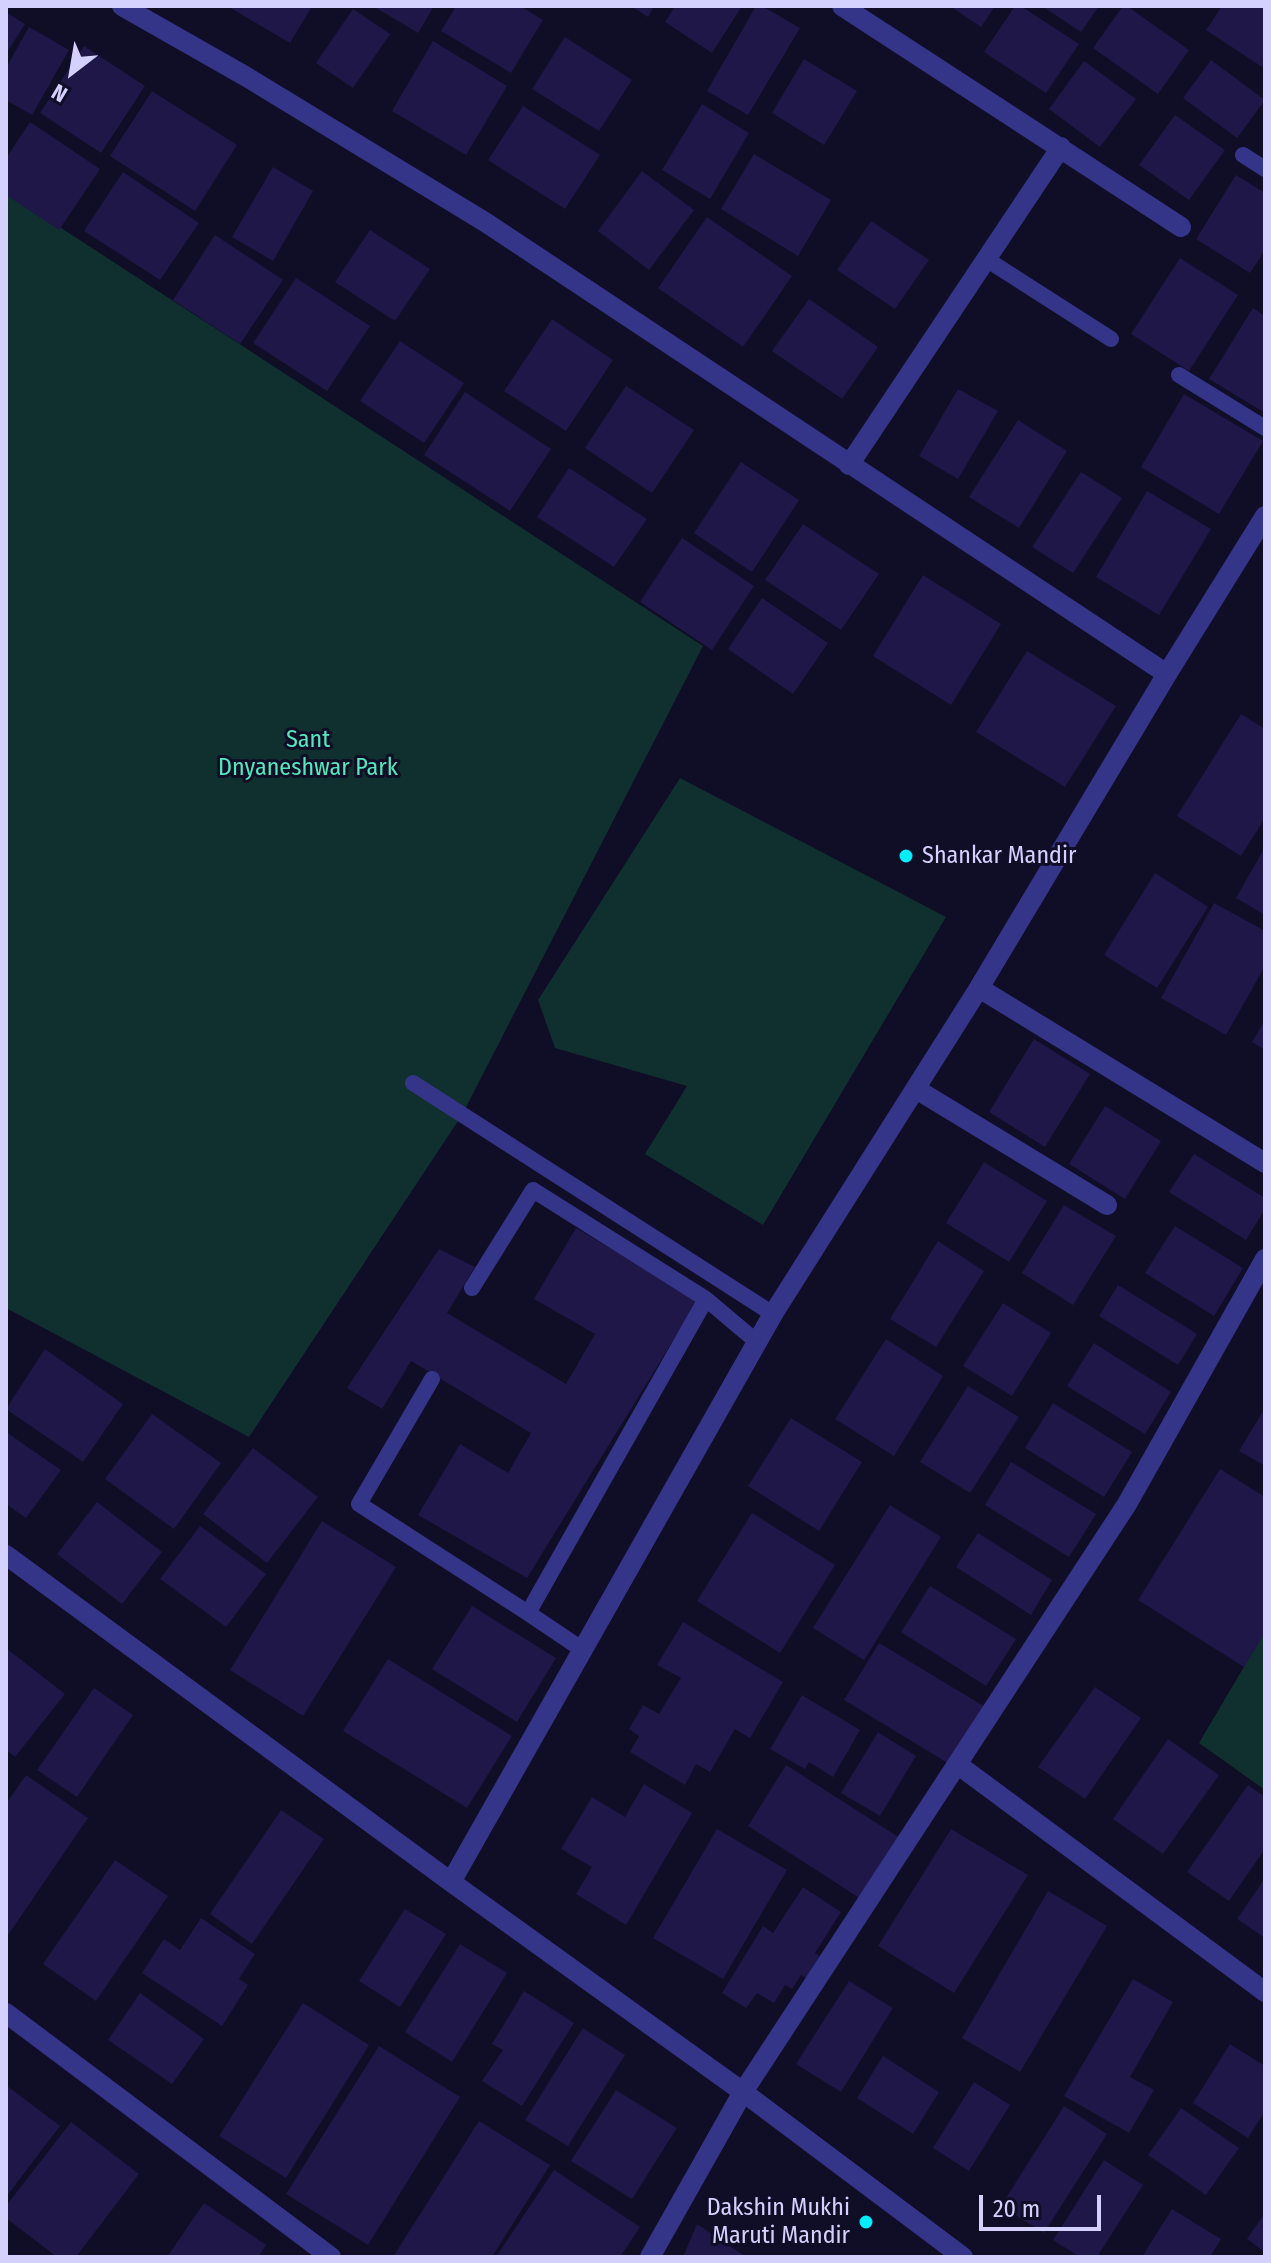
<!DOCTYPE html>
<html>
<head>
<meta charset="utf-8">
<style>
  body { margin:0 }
  #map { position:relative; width:1271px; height:2263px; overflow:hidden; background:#100d26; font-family:"Fira Sans Condensed",sans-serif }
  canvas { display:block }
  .frame { position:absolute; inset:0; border:8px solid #d5d1ff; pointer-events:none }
  .north { position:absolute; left:32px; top:32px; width:80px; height:80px; -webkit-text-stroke:6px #100d26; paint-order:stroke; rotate:211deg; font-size:22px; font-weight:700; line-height:32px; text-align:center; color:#d5d1ff }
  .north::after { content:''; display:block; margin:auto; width:28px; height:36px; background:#d5d1ff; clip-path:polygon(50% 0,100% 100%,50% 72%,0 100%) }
  .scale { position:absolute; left:979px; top:2195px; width:122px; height:36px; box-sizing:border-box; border:4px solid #d5d1ff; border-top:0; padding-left:10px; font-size:24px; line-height:28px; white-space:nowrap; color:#d5d1ff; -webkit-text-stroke:6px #100d26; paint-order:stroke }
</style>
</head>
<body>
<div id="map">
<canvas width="1271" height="2263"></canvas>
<div class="frame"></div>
<div class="north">N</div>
<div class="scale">20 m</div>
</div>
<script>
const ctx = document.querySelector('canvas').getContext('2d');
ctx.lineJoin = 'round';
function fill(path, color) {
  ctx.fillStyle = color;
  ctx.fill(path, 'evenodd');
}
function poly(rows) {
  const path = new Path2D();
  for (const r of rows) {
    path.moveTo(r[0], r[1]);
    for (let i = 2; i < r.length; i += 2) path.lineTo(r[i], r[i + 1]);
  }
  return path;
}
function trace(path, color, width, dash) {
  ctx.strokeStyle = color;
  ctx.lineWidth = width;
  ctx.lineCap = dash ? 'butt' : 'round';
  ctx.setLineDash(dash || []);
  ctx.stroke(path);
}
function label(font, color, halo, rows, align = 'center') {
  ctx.font = font + ' "Fira Sans Condensed",sans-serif';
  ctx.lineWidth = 6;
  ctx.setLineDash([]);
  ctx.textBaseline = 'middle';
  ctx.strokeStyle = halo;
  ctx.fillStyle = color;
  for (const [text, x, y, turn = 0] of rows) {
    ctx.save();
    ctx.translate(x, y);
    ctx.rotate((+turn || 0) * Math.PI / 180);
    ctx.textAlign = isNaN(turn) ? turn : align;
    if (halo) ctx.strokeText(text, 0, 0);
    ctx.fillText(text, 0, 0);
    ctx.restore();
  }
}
const green = poly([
  [6,192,703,646,462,1115,249,1437,6,1308],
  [680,778,946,917,763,1225,645,1154,687,1086,555,1048,538,1000],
  [1265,1631,1265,1790,1199,1743]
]);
const building = poly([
  [227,6,312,6,290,43],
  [373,6,434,6,418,33],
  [456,6,520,6,543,20,511,73,441,31],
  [631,6,654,6,648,17],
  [675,6,742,6,712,53,665,22],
  [756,6,762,6,800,28,748,115,707,91],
  [950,6,995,6,981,27],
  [1015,6,1021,6,1079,44,1046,93,984,52],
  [1042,6,1099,6,1081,32],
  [1123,6,1127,6,1189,50,1158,94,1093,48],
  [1222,6,1265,6,1265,62,1262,67,1206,30],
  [353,9,390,34,353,88,316,63],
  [6,12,25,24,6,54],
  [29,27,69,50,32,115,6,100,6,68],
  [565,37,632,80,599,131,532,89],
  [433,41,507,86,466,155,392,111],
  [84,46,145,86,101,153,40,113],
  [804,59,857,91,824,145,772,113],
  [1211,60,1265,100,1237,138,1183,98],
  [1084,61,1136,99,1100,147,1049,109],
  [152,91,237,145,195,211,110,156],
  [702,104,749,133,710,199,662,170],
  [523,106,600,155,565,209,488,160],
  [1175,115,1225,150,1189,200,1139,165],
  [30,122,100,169,59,230,6,195,6,158],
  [754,154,831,200,798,256,721,209],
  [273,167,313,191,273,261,232,237],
  [642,171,694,210,649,270,598,231],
  [123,172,199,223,160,280,84,231],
  [1236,175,1265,193,1265,250,1250,273,1196,239],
  [707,217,792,276,743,347,658,288],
  [871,221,929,260,895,309,837,270],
  [370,230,430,269,395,321,335,282],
  [215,235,283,280,240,344,173,300],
  [1180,258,1238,295,1189,371,1131,334],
  [296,278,370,326,327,391,253,343],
  [809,299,878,347,842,399,772,351],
  [1253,308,1265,316,1265,413,1209,379],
  [552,319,613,360,566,431,504,391],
  [400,341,464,383,424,443,360,401],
  [626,386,694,430,652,493,585,448],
  [958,389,998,411,958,479,919,456],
  [465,392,551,449,510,511,424,455],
  [1184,394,1263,441,1219,514,1141,467],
  [1018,420,1067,451,1019,528,969,497],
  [741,462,799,500,752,572,694,533],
  [569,468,647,519,614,567,537,517],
  [1081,472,1122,498,1073,573,1032,547],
  [1147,491,1211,529,1159,615,1096,577],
  [803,524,879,574,841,630,765,580],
  [682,538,754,586,712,650,640,602],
  [923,575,1001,624,951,705,873,656],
  [762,598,828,643,793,694,728,649],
  [1027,651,1116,706,1065,787,976,732],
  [1241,714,1265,729,1265,818,1241,856,1177,816],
  [1265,847,1265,915,1236,898],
  [1155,873,1208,907,1157,988,1104,955],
  [1214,903,1265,931,1265,966,1226,1035,1161,998],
  [1265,1020,1265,1050,1252,1042],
  [1034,1039,1090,1074,1045,1147,989,1112],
  [1105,1106,1161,1141,1125,1199,1069,1164],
  [1194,1154,1265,1198,1265,1209,1246,1240,1169,1192],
  [984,1162,1047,1201,1009,1262,946,1223],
  [1064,1205,1116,1236,1073,1305,1022,1273],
  [1175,1226,1243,1268,1214,1316,1145,1273],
  [576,1228,698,1300,527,1578,418,1515,460,1444,508,1473,531,1433,411,1361,382,1409,347,1388,439,1249,475,1267,447,1313,566,1384,595,1334,534,1299],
  [938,1241,984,1271,936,1347,890,1319],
  [1118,1285,1197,1334,1178,1365,1099,1316],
  [1003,1303,1051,1333,1012,1396,963,1366],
  [886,1339,943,1376,894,1456,835,1419],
  [1094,1343,1171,1392,1145,1434,1067,1386],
  [45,1349,123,1404,83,1462,6,1409],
  [968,1386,1019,1417,970,1493,920,1462],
  [1053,1403,1132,1452,1104,1497,1025,1448],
  [1265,1408,1265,1466,1239,1451],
  [152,1414,221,1463,174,1529,105,1479],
  [791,1418,862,1462,819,1531,748,1486],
  [6,1432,61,1470,26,1518,6,1504],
  [253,1448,318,1497,267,1563,203,1514],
  [1011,1462,1096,1514,1069,1557,985,1505],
  [1220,1469,1265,1497,1265,1633,1244,1667,1138,1600],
  [97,1502,162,1552,122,1604,57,1554],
  [890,1505,941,1537,864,1660,813,1628],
  [752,1513,835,1565,780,1653,697,1601],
  [322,1521,396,1567,303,1716,230,1670],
  [200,1526,266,1574,226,1627,160,1579],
  [978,1533,1052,1580,1031,1615,956,1567],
  [930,1586,1016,1639,986,1686,901,1632],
  [472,1606,556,1658,517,1722,432,1669],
  [683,1622,783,1682,750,1738,735,1729,710,1772,696,1764,685,1785,630,1752,639,1736,629,1729,643,1705,659,1714,681,1678,657,1665],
  [879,1643,987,1708,951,1765,844,1700],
  [6,1648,65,1694,15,1757,6,1750],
  [388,1659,512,1736,467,1808,343,1731],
  [1095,1687,1141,1718,1085,1799,1038,1767],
  [94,1688,133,1715,77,1797,37,1770],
  [802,1695,860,1730,833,1777,809,1762,805,1769,770,1749],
  [878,1732,916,1756,880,1816,841,1793],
  [1168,1739,1219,1775,1163,1854,1113,1819],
  [786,1765,900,1838,861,1899,748,1826],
  [26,1775,88,1818,6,1938,6,1804],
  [644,1784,692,1813,626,1925,576,1894,592,1867,561,1849,592,1797,625,1817],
  [1248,1785,1265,1797,1265,1849,1229,1901,1187,1872],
  [281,1810,324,1839,252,1944,210,1914],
  [717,1829,787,1870,723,1979,653,1938],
  [951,1829,1028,1875,954,1993,878,1946],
  [115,1860,168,1896,96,2001,43,1964],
  [1265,1878,1265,1938,1237,1919],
  [803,1887,841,1912,815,1953,824,1959,810,1980,801,1975,792,1989,785,1985,774,2003,757,1993,746,2008,722,1993,763,1926,773,1933],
  [1048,1891,1107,1926,1020,2072,962,2038],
  [405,1909,446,1934,400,2007,359,1981],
  [201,1918,255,1954,239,1979,248,1985,222,2026,142,1973,164,1939,180,1950],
  [460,1944,507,1973,452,2062,405,2032],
  [1133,1979,1173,2002,1130,2077,1154,2090,1129,2133,1064,2096],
  [849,1981,893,2008,841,2092,796,2064],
  [524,1991,574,2023,522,2106,482,2081,503,2050,492,2044],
  [140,1993,204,2039,172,2084,108,2040],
  [303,2003,369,2045,286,2178,219,2136],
  [583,2028,625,2055,568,2146,525,2120],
  [1230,2044,1265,2066,1265,2111,1248,2138,1193,2103],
  [379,2046,460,2097,368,2245,286,2194],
  [883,2056,939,2092,913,2134,857,2098],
  [974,2082,1010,2105,969,2171,933,2148],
  [6,2085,60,2126,6,2197],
  [616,2090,677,2128,632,2199,571,2161],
  [1064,2106,1107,2134,1044,2233,1001,2206],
  [1181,2108,1239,2148,1206,2195,1148,2155],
  [479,2121,550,2165,492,2257,393,2257],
  [71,2122,139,2174,76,2257,57,2257,6,2218,6,2206],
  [1104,2160,1143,2185,1097,2257,1080,2257,1053,2240],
  [554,2170,640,2227,620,2257,496,2257],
  [204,2203,266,2245,258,2257,167,2257],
  [1172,2209,1221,2239,1210,2257,1142,2257],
  [1265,2213,1265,2252,1247,2239],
  [697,2224,746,2257,683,2257]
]);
const service = poly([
  [1243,155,1265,169],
  [986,259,1111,339],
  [1179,375,1265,428],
  [413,1083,773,1314],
  [472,1288,533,1190,706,1299],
  [432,1379,359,1504,528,1613,706,1299,757,1342],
  [528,1613,583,1650]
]);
const minor = poly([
  [122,6,245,76,485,222,1167,674],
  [842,6,1181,227],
  [849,465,1061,147],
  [979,988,1265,1163],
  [916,1089,1107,1205],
  [6,1555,451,1882,743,2092,963,2257],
  [957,1764,1265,1992],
  [451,1882,773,1314,979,988,1167,674,1265,516],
  [6,2013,331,2257],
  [650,2257,743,2092,1127,1504,1265,1259]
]);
const markers = [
  [906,856,8,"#00edfc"],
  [866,2222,8,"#00edfc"]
];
const parkNames = [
  ["Sant",308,740],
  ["Dnyaneshwar Park",308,768]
];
const poiNames = [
  ["Shankar Mandir",922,856],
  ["Dakshin Mukhi",850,2208,"right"],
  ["Maruti Mandir",850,2236,"right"]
];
fill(green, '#0f302e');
fill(building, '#1f1748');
trace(service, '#343488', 16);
trace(minor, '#343488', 20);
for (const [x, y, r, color] of markers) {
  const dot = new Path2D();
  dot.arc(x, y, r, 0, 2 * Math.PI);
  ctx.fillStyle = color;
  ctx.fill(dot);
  trace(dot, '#100d26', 3);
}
label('24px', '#54e8bd', '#100d26', parkNames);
label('24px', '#d5d1ff', '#100d26', poiNames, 'left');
</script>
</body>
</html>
